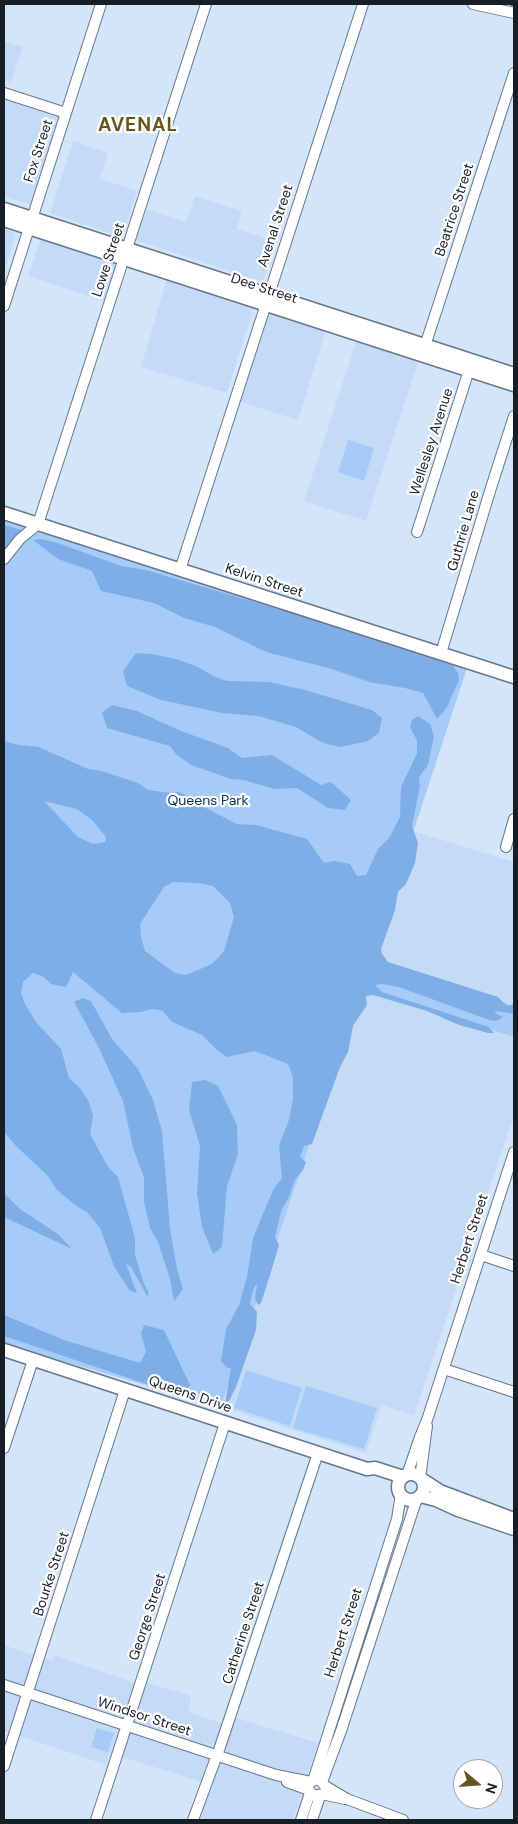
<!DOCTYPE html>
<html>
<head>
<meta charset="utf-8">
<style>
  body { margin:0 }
  #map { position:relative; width:518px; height:1824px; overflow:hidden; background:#d3e5fb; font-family:"DM Sans",sans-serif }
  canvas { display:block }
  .frame { position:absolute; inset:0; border:5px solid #181e26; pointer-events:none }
  .north { position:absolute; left:453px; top:1759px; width:50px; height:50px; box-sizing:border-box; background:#fff; border:1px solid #a3a5a8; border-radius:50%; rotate:108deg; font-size:14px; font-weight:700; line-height:20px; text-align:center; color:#181e26 }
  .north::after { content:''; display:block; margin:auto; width:18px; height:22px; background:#655321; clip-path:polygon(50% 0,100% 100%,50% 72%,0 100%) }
</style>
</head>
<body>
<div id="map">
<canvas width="518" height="1824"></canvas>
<div class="frame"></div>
<div class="north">N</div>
</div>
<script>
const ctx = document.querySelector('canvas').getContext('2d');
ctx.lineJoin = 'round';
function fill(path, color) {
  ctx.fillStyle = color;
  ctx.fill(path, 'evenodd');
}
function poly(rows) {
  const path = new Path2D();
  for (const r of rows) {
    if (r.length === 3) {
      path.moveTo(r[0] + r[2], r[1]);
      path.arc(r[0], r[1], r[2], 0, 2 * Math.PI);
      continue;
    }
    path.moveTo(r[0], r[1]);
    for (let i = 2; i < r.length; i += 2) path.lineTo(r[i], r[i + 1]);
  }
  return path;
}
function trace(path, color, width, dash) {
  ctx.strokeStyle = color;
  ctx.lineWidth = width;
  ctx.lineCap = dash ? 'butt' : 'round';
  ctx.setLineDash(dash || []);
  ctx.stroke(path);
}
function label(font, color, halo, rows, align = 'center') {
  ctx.font = font + ' "DM Sans",sans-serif';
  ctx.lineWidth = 4.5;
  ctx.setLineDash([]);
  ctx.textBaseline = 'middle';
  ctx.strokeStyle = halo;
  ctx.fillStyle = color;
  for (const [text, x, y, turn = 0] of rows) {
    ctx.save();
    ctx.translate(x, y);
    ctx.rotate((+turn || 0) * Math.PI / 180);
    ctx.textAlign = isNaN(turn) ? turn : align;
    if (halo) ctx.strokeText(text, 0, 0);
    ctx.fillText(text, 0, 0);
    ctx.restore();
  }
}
const built = poly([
  [4,41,23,47,11,82,4,80],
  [4,99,61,118,31,205,4,196],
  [73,141,108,153,100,179,137,191,122,237,50,213],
  [195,196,242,211,237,229,276,242,263,282,136,240,146,209,186,222],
  [4,229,13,232,15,237,4,273],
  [42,235,117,260,104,301,28,276],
  [167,279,254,307,227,393,141,367],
  [267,312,326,330,298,420,239,401],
  [357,339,419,359,366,521,304,501],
  [413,831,514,862,514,1006,372,959],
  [362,987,514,1037,514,1115,414,1416,382,1405,366,1453,221,1407],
  [4,1645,52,1661,54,1655,141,1685,142,1681,191,1696,189,1712,230,1726,233,1717,318,1743,293,1820,200,1820,211,1785,110,1753,106,1765,4,1731]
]);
const green = poly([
  [348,440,374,448,364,481,338,472],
  [4,519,467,668,372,958,514,1006,514,1037,362,988,221,1407,4,1344],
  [246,1370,302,1388,290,1426,234,1408],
  [306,1386,377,1408,364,1449,293,1428],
  [97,1728,114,1733,108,1752,91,1747]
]);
const forest = poly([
  [4,525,22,530,4,553],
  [41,539,58,543,121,566,146,570,339,627,451,663,458,673,459,680,447,707,437,719,423,693,405,688,369,682,332,669,266,652,215,627,184,618,154,603,101,591,92,571,58,559,33,540],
  [136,653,151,654,176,659,198,667,213,676,227,681,269,682,305,690,372,710,382,718,379,733,368,741,341,747,323,743,296,727,258,716,222,713,161,700,127,686,123,671],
  [112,705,137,711,181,731,228,748,242,758,272,755,321,785,331,782,351,800,345,810,328,808,297,788,275,789,243,780,231,779,191,765,176,754,170,746,107,728,102,713],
  [418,716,430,724,434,736,428,765,419,777,420,786,412,826,418,843,415,863,406,884,398,892,395,910,381,949,382,954,388,962,498,997,507,1006,514,1004,514,1014,496,1011,495,1013,503,1017,497,1021,489,1020,399,987,383,984,375,985,382,992,489,1027,494,1033,488,1033,459,1025,427,1011,373,995,366,996,367,1005,353,1026,348,1052,340,1067,312,1144,304,1146,300,1157,306,1162,303,1170,295,1180,289,1197,281,1211,275,1237,279,1245,270,1275,261,1303,258,1305,255,1299,257,1283,253,1290,250,1304,257,1312,256,1330,236,1387,229,1401,225,1404,231,1368,227,1368,221,1361,226,1329,239,1305,247,1277,253,1238,273,1190,282,1178,279,1145,289,1120,293,1099,293,1077,288,1064,255,1051,227,1057,217,1050,202,1035,172,1022,163,1011,153,1009,140,1012,122,1013,73,972,66,987,51,984,44,977,33,973,23,982,21,993,25,1004,36,1022,61,1049,69,1078,81,1089,89,1102,93,1116,90,1134,108,1167,118,1177,135,1238,135,1255,144,1284,149,1293,147,1296,131,1267,126,1264,137,1293,129,1290,114,1266,100,1228,87,1212,75,1205,56,1189,48,1176,16,1146,4,1132,4,741,19,745,39,747,88,769,102,771,138,783,148,790,171,793,179,792,191,797,202,806,237,824,256,825,307,839,324,863,334,861,350,864,357,876,366,875,378,849,389,838,400,817,401,787,417,753,417,741,410,727,412,720],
  [44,801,77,809,92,820,106,837,105,842,93,844,78,837],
  [173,882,198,883,213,886,230,903,234,917,224,951,212,964,186,975,175,973,145,951,141,937,140,924,164,887],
  [83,998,91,1001,112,1039,138,1069,153,1100,162,1131,170,1229,177,1269,183,1289,174,1301,170,1279,158,1242,150,1228,144,1202,144,1178,133,1148,123,1101,98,1046,74,1002],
  [205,1080,218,1086,237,1125,238,1154,227,1186,222,1247,213,1254,202,1227,197,1193,200,1146,189,1110,192,1082],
  [4,1193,20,1209,58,1234,72,1249,4,1217],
  [4,1315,64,1340,140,1363,146,1352,141,1333,144,1325,164,1330,190,1385,182,1396,4,1336]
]);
const minor = poly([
  [473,4,514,13],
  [4,93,66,113],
  [4,306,101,4],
  [423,352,514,73],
  [417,532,471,364],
  [4,559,20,539,38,524,206,4],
  [180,570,363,4],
  [441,653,490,491,514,416],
  [506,847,514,819],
  [481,1255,514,1266],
  [444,1369,514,1392],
  [4,1448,33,1360],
  [407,1475,420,1437,427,1420,514,1152],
  [420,1478,427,1426],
  [4,1685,276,1775,311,1782,315,1780,320,1780,325,1786,347,1799,403,1820],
  [4,1766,125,1390],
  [313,1781,397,1519,401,1494],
  [287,1782,309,1790,314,1796,322,1794,345,1799],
  [322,1782,341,1731,417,1498],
  [96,1820,225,1423],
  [193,1820,220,1747,318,1453],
  [301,1820,310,1793],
  [312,1820,320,1796]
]);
const major = poly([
  [4,209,514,374],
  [4,220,514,385],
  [4,513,514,677],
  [4,1350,367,1469,375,1468,403,1477],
  [411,1487,13],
  [420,1478,440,1491,514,1519],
  [420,1496,436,1500,458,1510,514,1529]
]);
const rail = poly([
  [512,4,514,4]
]);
const streetNames = [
  ["Fox Street",39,151,-72],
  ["Beatrice Street",455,210,-72],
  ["Avenal Street",276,226,-72],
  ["Lowe Street",109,260,-72],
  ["Dee Street",264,289,18],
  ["Wellesley Avenue",432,442,-72],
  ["Guthrie Lane",464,531,-74],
  ["Kelvin Street",264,581,18],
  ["Herbert Street",470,1239,-72],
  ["Queens Drive",190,1395,19],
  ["Bourke Street",52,1574,-72],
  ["George Street",148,1617,-72],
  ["Catherine Street",244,1633,-72],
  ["Herbert Street",344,1633,-72],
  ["Windsor Street",144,1717,18]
];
const parkNames = [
  ["Queens Park",208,801]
];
const districtNames = [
  ["AVENAL",138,126]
];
fill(built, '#c4dbf7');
fill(green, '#a6cbf9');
fill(forest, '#7faee7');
trace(minor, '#67768a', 12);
trace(major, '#67768a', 15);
trace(minor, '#fff', 10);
trace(major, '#fff', 12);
trace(rail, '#333a44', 4);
trace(rail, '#fff', 2, [5.5]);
label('14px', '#181e26', '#fff', streetNames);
label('14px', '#053769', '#fff', parkNames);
ctx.letterSpacing = '1px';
label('bold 19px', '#675418', '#fff', districtNames);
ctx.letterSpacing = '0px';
</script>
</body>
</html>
